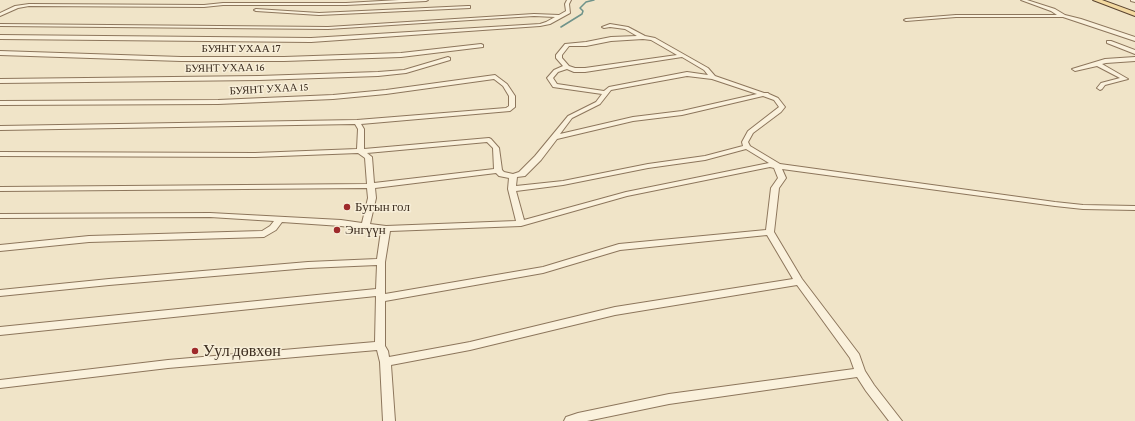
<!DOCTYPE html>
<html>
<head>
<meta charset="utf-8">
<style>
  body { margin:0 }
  canvas { display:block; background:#f0e4c8 }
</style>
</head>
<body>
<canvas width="1135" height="421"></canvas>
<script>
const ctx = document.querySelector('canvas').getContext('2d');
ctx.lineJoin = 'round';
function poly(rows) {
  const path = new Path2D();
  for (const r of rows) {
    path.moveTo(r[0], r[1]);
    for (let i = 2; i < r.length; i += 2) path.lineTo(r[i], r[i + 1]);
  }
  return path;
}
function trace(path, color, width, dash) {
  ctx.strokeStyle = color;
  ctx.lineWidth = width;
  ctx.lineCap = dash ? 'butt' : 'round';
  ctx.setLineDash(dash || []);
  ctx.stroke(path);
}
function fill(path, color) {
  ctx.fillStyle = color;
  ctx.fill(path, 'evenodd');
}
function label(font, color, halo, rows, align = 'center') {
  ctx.font = font + ' "Crimson Pro",serif';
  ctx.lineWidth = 3;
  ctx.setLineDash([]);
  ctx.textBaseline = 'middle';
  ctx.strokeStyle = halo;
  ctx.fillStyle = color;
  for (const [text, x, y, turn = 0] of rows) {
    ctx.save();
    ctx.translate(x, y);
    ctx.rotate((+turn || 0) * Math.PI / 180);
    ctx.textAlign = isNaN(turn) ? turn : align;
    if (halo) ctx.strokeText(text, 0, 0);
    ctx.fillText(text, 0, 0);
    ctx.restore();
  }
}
const stream = poly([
  [561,27,582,14,583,11,580,8,586,2,594,0]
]);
const minor = poly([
  [399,0,428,0,426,1,346,5,223,5,204,7,29,6,18,8,0,16,0,13,15,6,29,4,204,5,223,3,346,3,399,0],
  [567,0,571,0,569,4,570,13,550,24,540,26,311,42,0,39,0,35,311,38,540,24,546,22,555,17,534,16,328,29,0,26,0,24,328,27,534,14,559,15,566,11,565,4,567,0],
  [1021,0,1027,0,1055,9,1065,15,1081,19,1135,37,1135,41,1063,17,956,17,906,21,904,20,906,19,956,15,1057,15,1051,11,1021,0],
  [1131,0,1135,0,1135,2,1131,1,1131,0],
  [468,6,470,6,470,8,319,15,256,11,254,10,256,9,319,13,468,6],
  [610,24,628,27,645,36,655,38,708,68,715,76,764,93,768,93,769,94,778,98,785,107,781,112,753,133,748,142,750,146,780,164,1055,202,1083,205,1135,206,1135,210,1083,209,1055,206,782,169,786,178,779,188,774,232,802,279,859,354,865,371,874,385,902,421,889,421,866,391,857,377,669,404,587,421,564,421,566,417,578,413,669,394,854,369,850,358,797,285,615,315,470,350,391,365,395,421,383,421,380,362,377,350,168,368,0,388,0,380,168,360,375,342,376,296,0,335,0,327,376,289,377,265,308,268,109,285,0,296,0,290,109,279,308,262,377,259,381,231,341,226,282,222,276,230,264,237,89,242,0,251,0,245,89,236,262,231,270,226,274,221,210,217,0,218,0,214,210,213,341,220,362,223,368,198,367,188,0,191,0,187,367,184,365,158,358,153,255,157,0,156,0,152,255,153,357,149,358,129,355,124,0,130,0,126,357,120,506,108,509,106,509,96,503,86,494,79,386,94,333,99,218,104,0,105,0,101,218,100,333,95,386,90,495,75,507,84,515,96,515,107,510,111,361,124,364,129,364,149,489,138,491,139,499,148,502,170,504,172,513,174,519,172,535,156,568,116,596,102,602,94,553,87,547,78,554,70,563,66,556,58,556,55,565,44,586,42,611,37,637,36,625,29,610,27,604,28,602,27,610,24],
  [643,39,651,40,677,55,585,68,575,68,569,66,562,58,562,55,569,46,586,46,611,41,643,39],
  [682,57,704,70,708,75,687,72,609,87,604,91,557,84,553,78,558,72,567,69,574,72,585,72,682,57],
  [687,76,712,79,757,94,682,111,633,117,560,134,572,118,600,104,611,90,687,76],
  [763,96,774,100,779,107,748,131,742,142,743,146,705,156,648,164,563,181,516,186,517,177,525,176,541,160,557,139,633,121,682,115,763,96],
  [487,142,493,148,494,169,374,183,372,157,367,153,487,142],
  [746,149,769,163,626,192,524,220,516,191,563,185,648,168,705,160,746,149],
  [770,167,774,168,778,178,771,188,766,230,619,244,543,267,385,294,385,262,390,231,521,226,627,196,770,167],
  [496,173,499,176,509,178,508,189,516,221,386,226,370,224,376,198,375,188,496,173],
  [767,235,793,279,615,307,470,342,389,357,388,351,385,346,385,301,543,273,620,250,767,235],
  [1107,41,1111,41,1135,50,1135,54,1107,43,1107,41],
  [481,44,483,45,483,47,401,57,284,61,181,61,0,55,0,51,181,57,284,57,401,53,481,44],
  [448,57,450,58,450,60,406,73,378,76,259,80,0,83,0,79,259,76,378,72,404,70,448,57],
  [1135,57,1135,61,1106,63,1102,64,1128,79,1105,85,1102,89,1100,90,1097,88,1101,83,1120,78,1097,66,1075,71,1072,69,1105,59,1135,57]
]);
const major = poly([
  [1093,0,1102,0,1135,12,1135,16,1093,0]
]);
const markers = [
  [347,207,4,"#9e2a2b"],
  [337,230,4,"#9e2a2b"],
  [195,351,4,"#9e2a2b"]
];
const farStreetnames = [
  ["БУЯНТ УХАА 17",241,49],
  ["БУЯНТ УХАА 16",225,68,-1],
  ["БУЯНТ УХАА 15",269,89,-3]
];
const poiNames = [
  ["Бугын гол",355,207],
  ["Энгүүн",345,230]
];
const nearPoinames = [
  ["Уул дөвхөн",203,351]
];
trace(stream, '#6f938a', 1.5);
trace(minor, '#8d765c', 2);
trace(major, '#5b4430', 2);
fill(minor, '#faf1dc');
fill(major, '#f3d9a0');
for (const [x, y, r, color] of markers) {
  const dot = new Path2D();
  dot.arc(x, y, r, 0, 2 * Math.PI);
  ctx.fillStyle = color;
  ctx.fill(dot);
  trace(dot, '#f7eed8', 1.5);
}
label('11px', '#3d2e20', '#f7eed8', farStreetnames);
label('13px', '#3d2e20', '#f7eed8', poiNames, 'left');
label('16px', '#3d2e20', '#f7eed8', nearPoinames, 'left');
</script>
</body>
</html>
